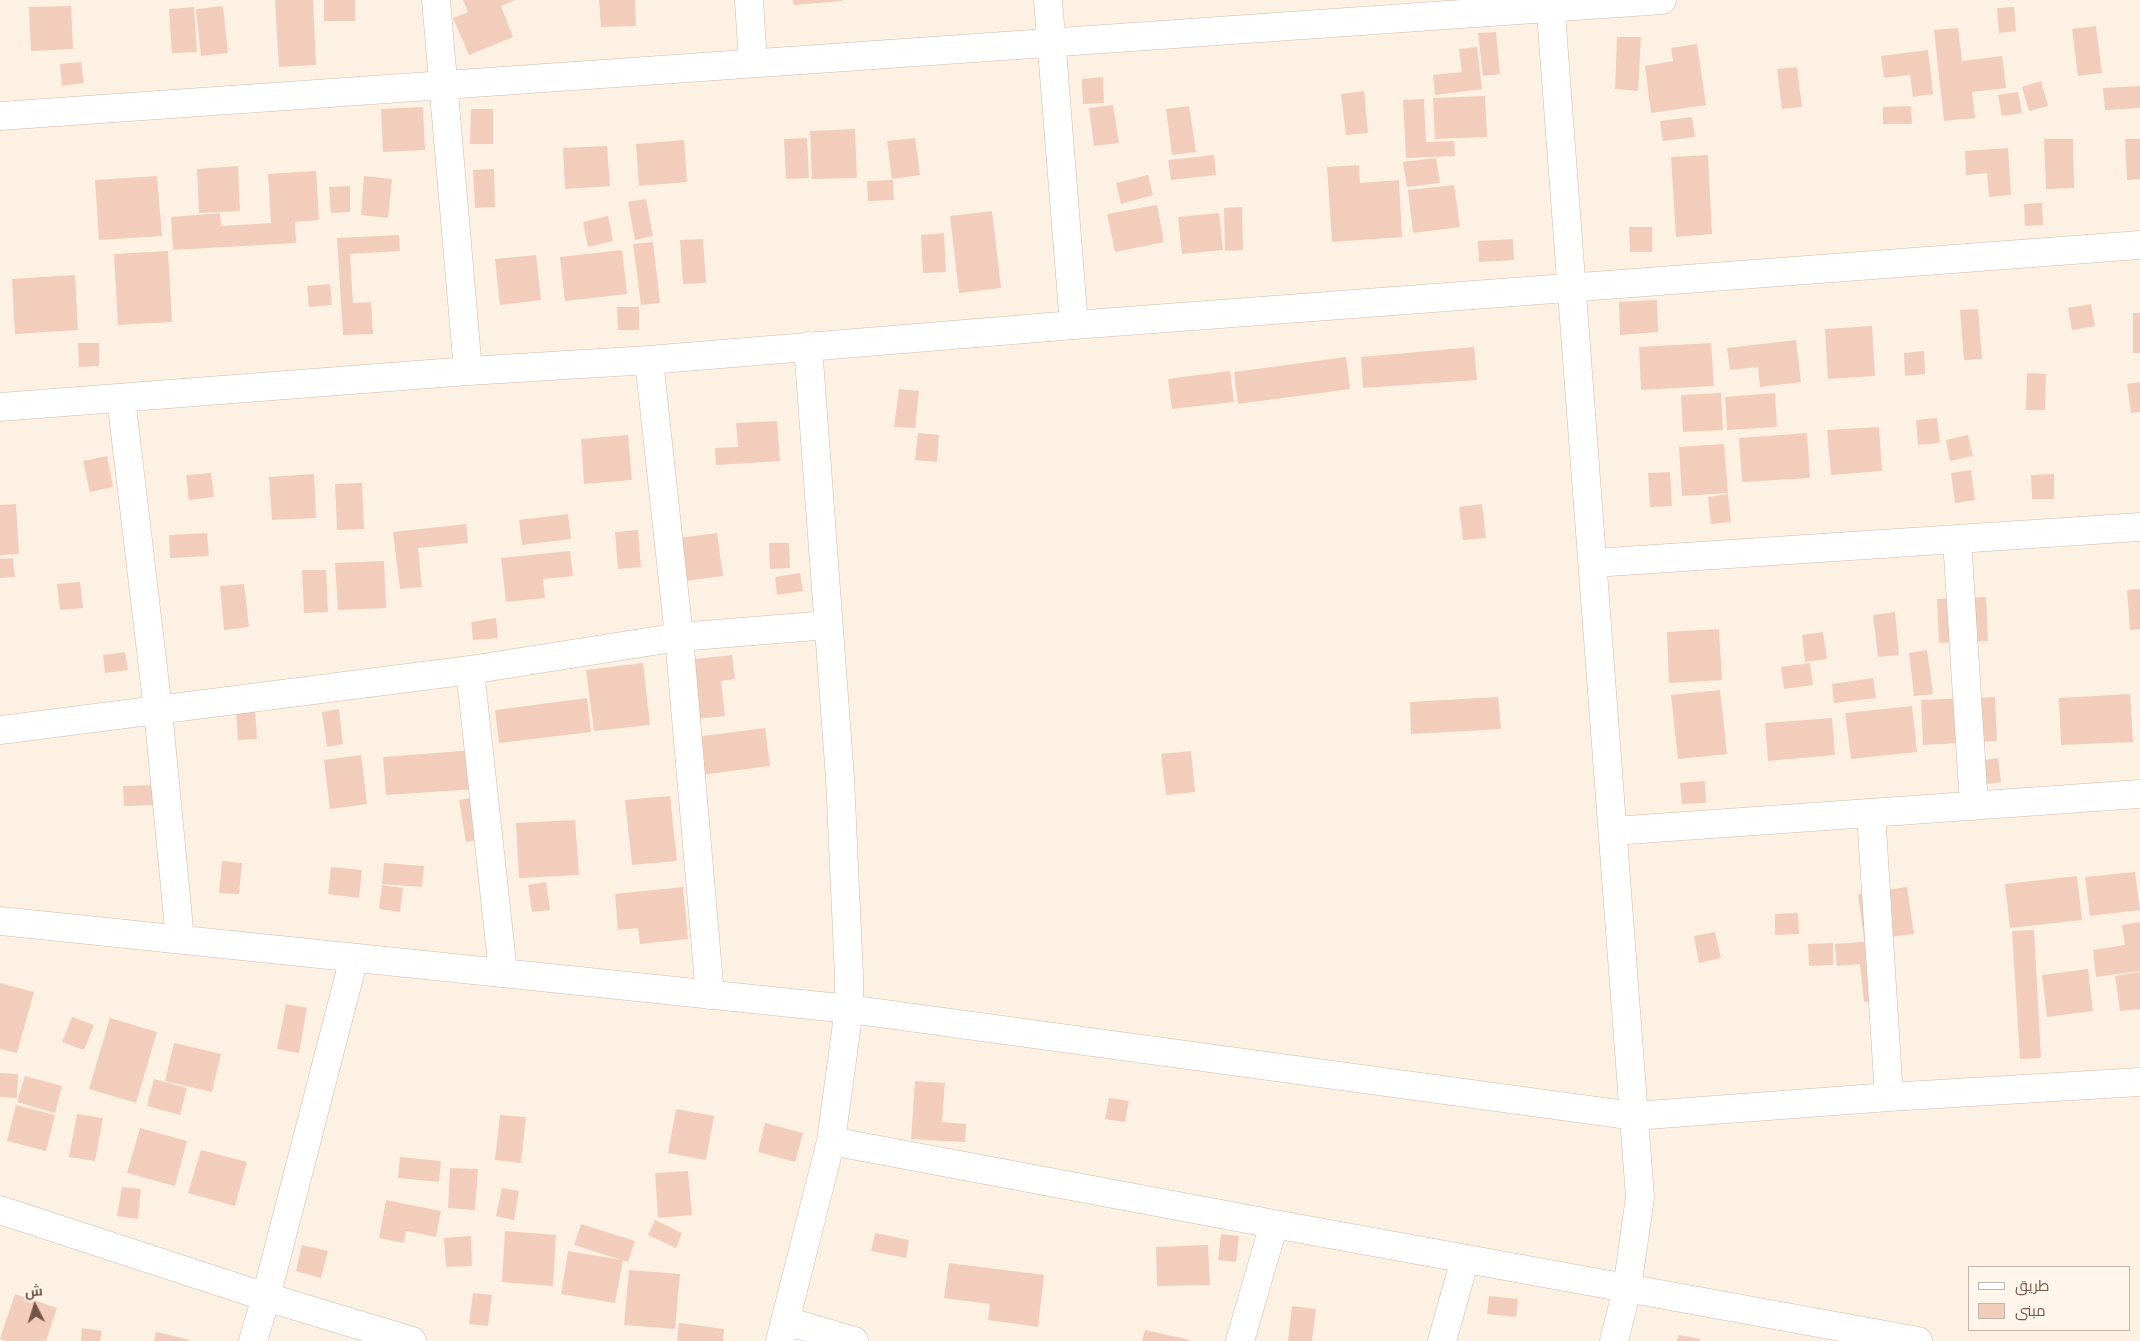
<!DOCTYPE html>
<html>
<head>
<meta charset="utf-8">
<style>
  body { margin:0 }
  #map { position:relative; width:2140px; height:1341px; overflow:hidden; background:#fdf1e4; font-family:"Titillium Web",Cairo,sans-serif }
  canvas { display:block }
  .legend { position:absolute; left:1968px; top:1266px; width:162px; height:65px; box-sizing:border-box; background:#fff5ea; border:1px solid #c8b5aa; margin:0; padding:6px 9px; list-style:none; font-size:15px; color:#765549 }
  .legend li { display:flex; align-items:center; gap:10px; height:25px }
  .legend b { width:25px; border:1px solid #c8b5aa }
  .north { position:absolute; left:10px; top:1281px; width:50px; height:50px; -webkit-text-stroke:4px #fff5ea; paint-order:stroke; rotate:355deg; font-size:14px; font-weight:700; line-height:20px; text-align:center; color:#765549 }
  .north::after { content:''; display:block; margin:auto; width:18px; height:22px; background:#765549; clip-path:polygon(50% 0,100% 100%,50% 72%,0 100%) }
</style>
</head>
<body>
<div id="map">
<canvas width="2140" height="1341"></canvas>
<ul class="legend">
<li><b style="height:6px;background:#fff"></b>طريق</li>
<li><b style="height:14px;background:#f3cdbb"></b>مبنى</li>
</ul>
<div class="north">ش</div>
</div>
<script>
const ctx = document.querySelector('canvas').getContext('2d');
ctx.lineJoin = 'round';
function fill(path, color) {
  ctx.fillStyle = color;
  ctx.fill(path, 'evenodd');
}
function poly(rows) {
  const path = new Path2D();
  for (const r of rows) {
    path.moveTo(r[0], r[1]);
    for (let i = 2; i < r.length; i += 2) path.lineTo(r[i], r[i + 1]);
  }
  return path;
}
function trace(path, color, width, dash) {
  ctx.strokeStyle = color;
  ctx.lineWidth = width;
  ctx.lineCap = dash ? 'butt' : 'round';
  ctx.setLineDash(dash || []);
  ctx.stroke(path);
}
const building = poly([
  [275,0,313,0,316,65,279,67],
  [324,0,355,0,355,21,324,21],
  [463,0,515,0,501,6,513,37,469,55,453,18,468,12],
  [599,0,635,0,636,26,601,27],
  [793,0,842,0,842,1,794,5],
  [71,6,73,49,31,51,29,7],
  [223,6,228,53,201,56,196,9],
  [194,7,197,52,172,53,169,9],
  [2014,7,2016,31,1999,33,1997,8],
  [2096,26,2102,73,2078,76,2072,29],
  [1958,28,1962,61,2002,56,2006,88,1972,92,1975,118,1944,121,1934,30],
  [1496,32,1500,74,1483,76,1478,33],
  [1617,37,1641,37,1638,91,1615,89],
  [1697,44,1706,105,1651,113,1645,66,1673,61,1671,48],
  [1477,47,1482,89,1435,95,1433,75,1462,72,1459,49],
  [1928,50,1933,94,1913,97,1910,75,1884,78,1881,56],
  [81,62,84,83,62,86,60,64],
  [1797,67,1802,107,1782,109,1777,69],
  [1103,77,1104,103,1083,104,1082,79],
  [2041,81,2048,106,2029,111,2022,87],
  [2140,86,2140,108,2105,110,2103,88],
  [1364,91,1368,133,1346,135,1341,94],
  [2018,92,2022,113,2002,116,1998,95],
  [1485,96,1487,137,1435,139,1433,98],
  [1424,99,1426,142,1454,141,1455,156,1406,158,1403,100],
  [1113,105,1119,143,1094,146,1089,108],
  [1189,106,1196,152,1172,155,1166,109],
  [1911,106,1912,124,1883,124,1883,107],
  [423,107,425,150,383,152,381,109],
  [471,109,493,109,493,144,470,144],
  [1692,117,1695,137,1663,141,1660,121],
  [855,129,857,178,812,179,810,131],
  [807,138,809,178,786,179,784,139],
  [915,138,920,175,892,179,887,141],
  [2044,139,2073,139,2074,188,2046,189],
  [2125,139,2140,139,2140,179,2127,180],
  [684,140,687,182,639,186,636,144],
  [607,146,610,186,565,189,563,148],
  [2008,148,2011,195,1989,197,1987,173,1966,175,1965,151],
  [1214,155,1216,175,1171,180,1168,160],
  [1708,155,1712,234,1676,237,1671,157],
  [1436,158,1440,183,1407,187,1403,162],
  [1359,165,1360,183,1399,180,1402,237,1332,242,1327,167],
  [238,166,240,211,199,213,197,169],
  [494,169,495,207,475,208,473,170],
  [316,171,319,220,295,222,296,243,173,250,171,217,220,213,221,226,271,223,268,174],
  [1148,175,1153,195,1121,204,1116,183],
  [157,176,162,236,99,240,95,180],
  [364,176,392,179,388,218,361,215],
  [893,180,894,200,868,201,867,181],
  [1454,185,1460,227,1413,233,1408,190],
  [350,186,350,212,331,213,329,187],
  [646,199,653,236,635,240,628,202],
  [2042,203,2043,225,2025,226,2024,204],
  [1157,205,1164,242,1115,252,1107,214],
  [1242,207,1243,250,1225,251,1224,208],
  [992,211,1001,288,959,293,950,216],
  [1219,213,1223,250,1182,254,1178,217],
  [608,216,613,241,588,247,583,222],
  [1629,227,1652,227,1652,252,1630,252],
  [944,233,946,272,923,273,921,235],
  [399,235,400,251,350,254,353,303,371,302,373,334,343,335,337,238],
  [703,239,706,283,683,284,680,240],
  [1513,239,1514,260,1479,262,1478,241],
  [653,242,660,303,641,305,633,244],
  [622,250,627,294,565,301,560,257],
  [168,251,172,322,118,325,114,254],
  [536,255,541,300,500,305,495,259],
  [75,275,78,330,15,334,12,279],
  [330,284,332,305,309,307,307,286],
  [1657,300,1658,332,1620,335,1619,302],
  [2091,304,2095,326,2072,330,2068,308],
  [617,307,639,307,639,330,618,330],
  [1978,309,1982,359,1964,360,1960,310],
  [2133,313,2140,313,2140,353,2133,353],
  [1872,326,1875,376,1828,379,1825,329],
  [1796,340,1801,382,1760,387,1758,367,1730,370,1727,348],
  [78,343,99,343,99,366,79,367],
  [1711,343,1714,386,1641,390,1639,347],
  [1474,347,1477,380,1363,388,1361,357],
  [1924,351,1925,374,1905,376,1904,353],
  [1346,357,1350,389,1238,404,1234,372],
  [1230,371,1234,402,1172,409,1168,379],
  [2027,373,2046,374,2045,410,2026,410],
  [2140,382,2140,412,2131,413,2127,384],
  [899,389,919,391,915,428,894,427],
  [1721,393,1723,430,1683,432,1681,395],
  [1775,393,1777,427,1727,430,1725,397],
  [1937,418,1940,443,1918,445,1916,420],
  [777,421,780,461,716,465,715,448,738,447,736,423],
  [1879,427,1882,471,1831,475,1827,430],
  [918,433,939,435,937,462,915,460],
  [1807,433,1810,478,1742,482,1739,438],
  [628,435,632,480,584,484,581,439],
  [1968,435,1973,456,1950,461,1946,440],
  [1724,444,1728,493,1682,496,1679,447],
  [107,456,113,487,90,492,83,461],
  [1971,470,1975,500,1955,503,1951,473],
  [1670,472,1672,506,1650,507,1648,473],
  [211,473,214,497,189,500,186,475],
  [314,474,316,518,272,520,269,477],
  [2054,474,2054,499,2032,499,2031,475],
  [362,483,364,529,337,530,335,484],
  [1728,494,1731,522,1711,524,1708,497],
  [16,504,19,554,0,555,0,505],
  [1482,504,1486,538,1463,540,1459,507],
  [568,514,571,539,522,545,519,520],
  [466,524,468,543,418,548,422,587,400,589,393,532],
  [638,530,641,567,618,569,615,532],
  [207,533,209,556,170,558,169,535],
  [717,533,723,576,662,584,656,541],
  [769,543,789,543,790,568,770,569],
  [570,551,573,576,543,579,545,598,506,602,501,558],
  [13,558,15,577,0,578,0,559],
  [384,561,386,608,338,610,335,563],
  [302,570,326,570,328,612,304,613],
  [800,573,803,591,777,595,775,577],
  [80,582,83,608,60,610,57,584],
  [244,584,249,627,224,630,220,586],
  [2140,589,2140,629,2130,630,2127,590],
  [1986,597,1988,641,1939,643,1937,599],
  [1895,612,1899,655,1878,657,1873,615],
  [496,618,498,638,473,640,471,622],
  [1719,629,1722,680,1669,683,1667,632],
  [1823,632,1827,659,1805,662,1802,635],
  [1927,650,1933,694,1914,696,1909,653],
  [125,652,128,670,105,673,103,655],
  [732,655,735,679,721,681,725,716,674,721,668,662],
  [643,663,650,725,594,731,586,670],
  [1810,663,1813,685,1784,689,1781,667],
  [1873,678,1876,698,1834,703,1832,684],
  [1720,690,1727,754,1678,759,1671,695],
  [2130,694,2133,742,2061,745,2059,698],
  [1498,697,1501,729,1411,734,1410,702],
  [1995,697,1997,741,1923,745,1921,700],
  [587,698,591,732,499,743,495,710],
  [1912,706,1917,752,1851,759,1845,713],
  [255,708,257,739,238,740,236,709],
  [339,709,343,744,327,747,322,712],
  [1832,718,1835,755,1768,761,1765,723],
  [765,728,770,766,692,776,687,738],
  [474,750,477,789,386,795,383,757],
  [1191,751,1195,792,1166,795,1161,754],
  [361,755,367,804,330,809,324,760],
  [1998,758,2001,782,1981,785,1978,761],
  [1705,781,1706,803,1682,804,1680,783],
  [156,785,157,805,124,806,123,786],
  [483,796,489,838,466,842,459,800],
  [670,796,677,861,632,865,625,800],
  [575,820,579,875,519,878,516,823],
  [222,861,242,863,239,894,219,893],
  [384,863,424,866,422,887,382,884],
  [331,867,362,870,359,898,328,894],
  [2135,872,2140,910,2090,916,2085,877],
  [2077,876,2082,920,2010,928,2005,884],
  [546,882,550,910,532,912,528,885],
  [382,885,403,888,400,912,379,909],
  [683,887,688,939,640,944,638,928,618,930,615,894],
  [1907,887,1914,934,1864,940,1858,894],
  [1798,913,1799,934,1775,935,1775,914],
  [2140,922,2140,971,2096,977,2093,950,2125,945,2122,925],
  [2034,930,2041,1058,2020,1059,2012,931],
  [1715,932,1721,958,1699,963,1694,936],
  [1875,941,1880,1000,1864,1002,1860,964,1837,966,1835,944],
  [1833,943,1833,965,1809,966,1808,944],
  [2088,969,2093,1011,2047,1017,2042,975],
  [2140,972,2140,1009,2120,1011,2115,976],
  [0,983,34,992,17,1053,0,1049],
  [286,1004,307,1008,299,1053,277,1049],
  [72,1017,94,1025,84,1050,62,1042],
  [110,1018,157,1032,136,1103,89,1089],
  [174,1043,221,1054,212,1092,165,1081],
  [0,1073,18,1074,17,1098,0,1097],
  [25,1076,62,1086,55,1113,17,1102],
  [154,1079,187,1088,180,1115,147,1106],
  [915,1081,945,1083,942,1122,966,1124,965,1142,911,1139],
  [1109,1098,1129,1101,1125,1122,1105,1119],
  [16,1105,55,1115,46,1151,7,1141],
  [676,1109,714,1116,706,1160,668,1153],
  [77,1114,103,1118,95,1161,69,1157],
  [500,1115,526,1117,521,1163,495,1160],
  [765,1123,803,1133,795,1162,758,1152],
  [140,1128,187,1141,175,1186,127,1173],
  [201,1150,247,1162,235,1206,188,1193],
  [400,1157,441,1161,439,1182,398,1178],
  [450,1168,478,1169,475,1210,448,1208],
  [688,1171,692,1215,658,1218,655,1173],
  [122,1187,141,1189,138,1219,117,1216],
  [502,1188,519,1191,514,1220,496,1216],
  [386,1200,441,1211,436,1237,406,1231,404,1243,379,1238],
  [655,1220,682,1233,676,1248,648,1235],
  [581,1224,635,1241,628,1262,623,1260,615,1303,561,1294,568,1251,622,1260,574,1245],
  [505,1231,556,1235,553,1286,502,1282],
  [875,1233,909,1240,906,1258,871,1251],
  [1221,1234,1239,1236,1236,1262,1218,1260],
  [471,1236,472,1266,446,1267,444,1238],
  [302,1245,328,1251,321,1278,296,1271],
  [1208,1245,1210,1285,1157,1286,1156,1247],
  [949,1263,1044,1275,1038,1327,988,1320,990,1304,944,1298],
  [629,1270,680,1274,675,1329,624,1325],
  [473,1293,492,1295,488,1326,469,1324],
  [15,1294,57,1308,46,1341,5,1341,0,1339],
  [1489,1296,1518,1299,1516,1317,1487,1314],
  [1292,1306,1316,1309,1312,1341,1288,1341],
  [679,1323,724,1329,723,1341,677,1341],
  [82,1328,102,1331,100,1341,81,1341],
  [1145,1330,1190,1340,1190,1341,1142,1341],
  [156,1332,190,1340,190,1341,154,1341],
  [1679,1335,1700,1339,1700,1341,1677,1341]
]);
const street = poly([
  [436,0,468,371],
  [749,0,753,63],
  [1048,0,1074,325],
  [1550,0,1640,1197,1627,1289,1614,1341],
  [0,116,1662,0],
  [808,346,840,778,849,976,849,1009,1634,1116,1889,1097,2140,1082],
  [649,360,679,637,710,995],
  [121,398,158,710,180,939],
  [0,407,468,371,649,360,1074,325,2140,245],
  [1957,539,1974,806],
  [1593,563,2140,527],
  [470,670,503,972],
  [0,730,470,670,679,637,828,625],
  [1871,813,1889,1097],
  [1613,831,2140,794],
  [0,921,849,1009,831,1141,780,1341],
  [831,1141,1274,1224,1918,1341],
  [0,1210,266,1297,412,1341],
  [786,1321,854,1341],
  [253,1341,266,1297,354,958],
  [1240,1341,1274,1224],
  [1442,1341,1465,1259]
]);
fill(building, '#f3cdbb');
trace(street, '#d0baad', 29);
trace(street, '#fff', 28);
</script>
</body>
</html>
